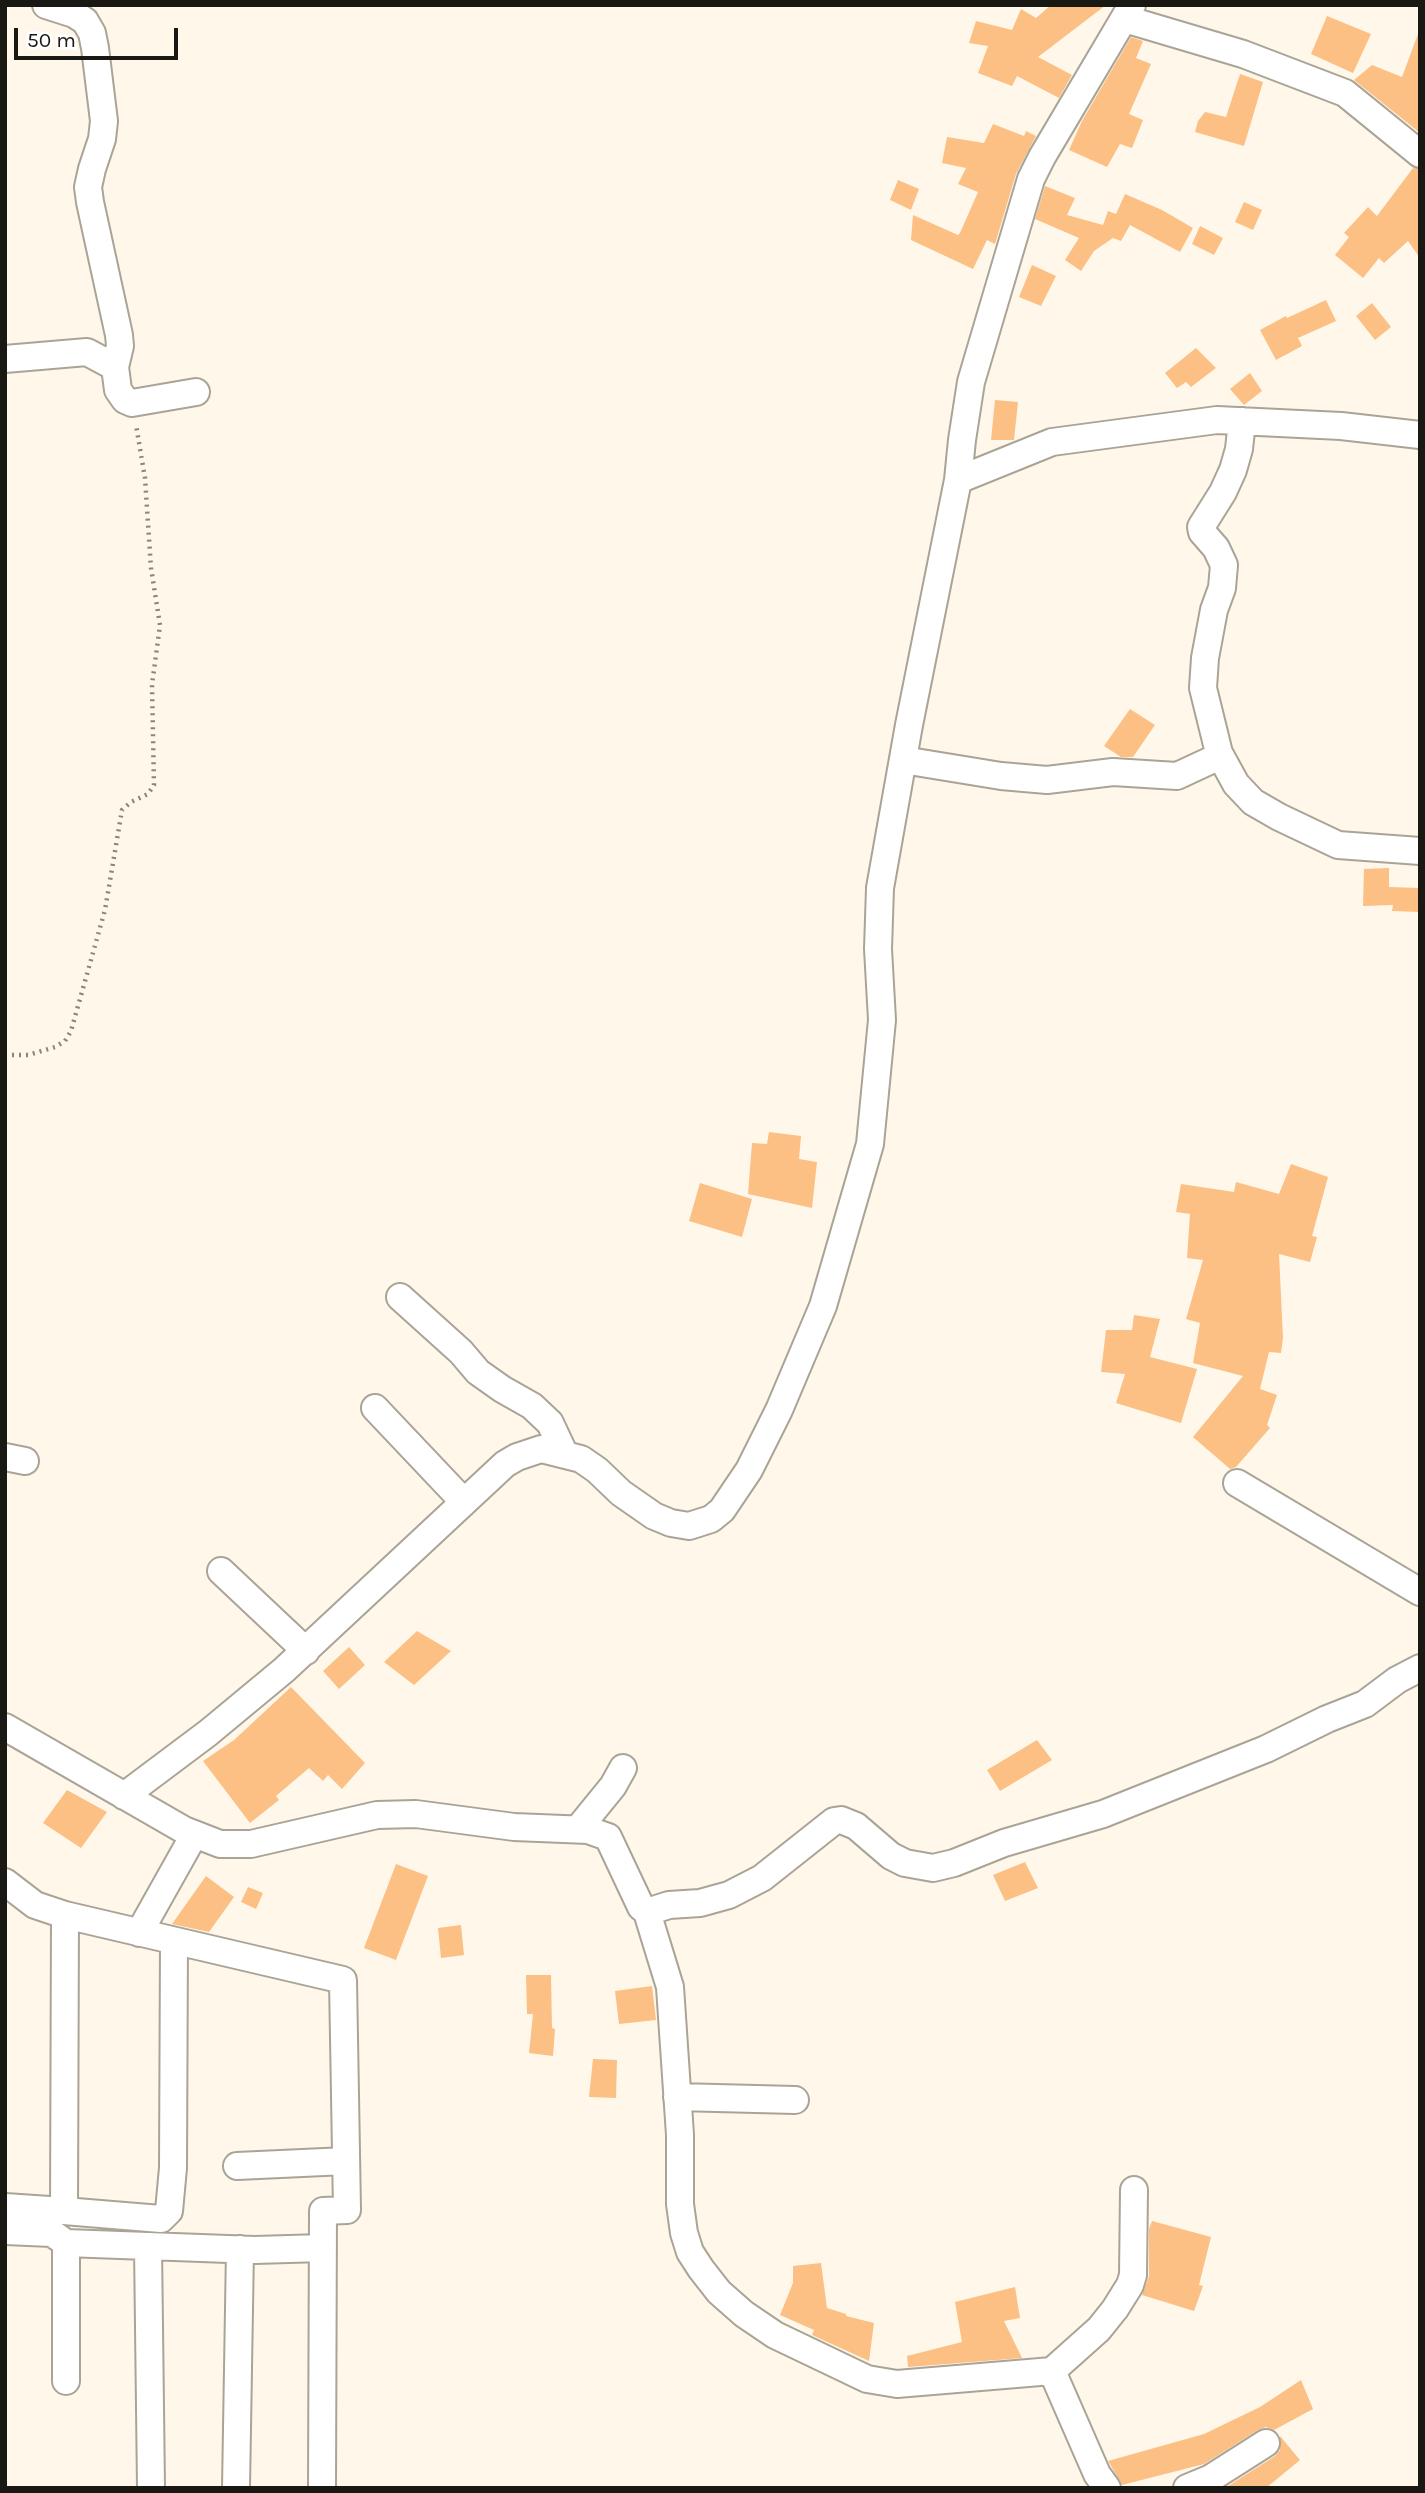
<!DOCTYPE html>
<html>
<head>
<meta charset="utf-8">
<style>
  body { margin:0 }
  #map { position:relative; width:1425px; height:2493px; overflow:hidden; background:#fff8ea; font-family:Karla,sans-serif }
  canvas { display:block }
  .frame { position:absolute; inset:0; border:7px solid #1a1813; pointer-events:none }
  .scale { position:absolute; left:14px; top:28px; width:164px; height:32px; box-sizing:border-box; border:4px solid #1a1813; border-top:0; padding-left:9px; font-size:21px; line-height:24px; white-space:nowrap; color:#1a1813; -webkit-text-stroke:5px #fff; paint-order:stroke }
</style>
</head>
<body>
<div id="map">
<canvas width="1425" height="2493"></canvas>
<div class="frame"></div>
<div class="scale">50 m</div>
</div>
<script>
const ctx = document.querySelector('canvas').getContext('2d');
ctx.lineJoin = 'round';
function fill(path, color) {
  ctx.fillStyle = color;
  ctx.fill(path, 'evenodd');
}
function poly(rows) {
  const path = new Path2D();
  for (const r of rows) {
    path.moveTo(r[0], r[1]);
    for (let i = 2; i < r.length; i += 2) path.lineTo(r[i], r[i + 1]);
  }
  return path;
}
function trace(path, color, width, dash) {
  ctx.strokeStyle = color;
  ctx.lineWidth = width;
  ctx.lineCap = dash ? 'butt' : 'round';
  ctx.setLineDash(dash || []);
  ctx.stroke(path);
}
const building = poly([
  [1051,5,1106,5,1038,57,1072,75,1059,98,1017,76,1012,86,978,73,988,46,969,43,976,21,1012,30,1021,9,1036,18],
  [1327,16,1371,34,1353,73,1311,54],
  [1418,34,1420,34,1420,133,1354,80,1372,65,1402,77],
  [1131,37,1143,41,1136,58,1151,64,1129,114,1143,120,1132,148,1120,144,1107,167,1069,150,1082,121],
  [1240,74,1263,82,1244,146,1195,132,1198,121,1205,112,1226,117],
  [993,124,1024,136,1026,131,1036,136,1016,174,995,244,987,240,973,269,911,240,913,215,958,235,960,233,978,192,958,184,966,168,942,163,947,137,984,143],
  [1413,168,1420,169,1420,258,1408,241,1384,263,1379,258,1363,278,1335,255,1349,237,1344,233,1368,207,1377,216],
  [898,180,919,189,911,210,890,200],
  [1045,186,1075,198,1067,215,1103,225,1108,211,1116,214,1125,194,1162,210,1193,228,1180,252,1130,225,1121,241,1113,238,1094,251,1081,271,1065,260,1079,238,1035,219],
  [1244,202,1262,210,1253,230,1235,222],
  [1200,226,1223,238,1214,255,1192,244],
  [1032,265,1056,276,1041,306,1019,297],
  [1326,300,1336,321,1298,338,1302,346,1276,360,1260,330,1286,316,1287,318],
  [1372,303,1391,327,1375,340,1356,316],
  [1196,348,1216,368,1191,387,1186,382,1177,388,1165,373],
  [1250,373,1262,391,1244,405,1230,389],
  [995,400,1018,402,1014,440,991,440],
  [1130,709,1155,725,1133,757,1121,757,1104,746],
  [1389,868,1389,887,1420,888,1420,912,1392,911,1393,905,1363,906,1364,869],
  [769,1132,801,1136,799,1159,817,1162,812,1208,748,1194,752,1143,767,1144],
  [1291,1164,1328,1177,1312,1236,1317,1237,1310,1262,1279,1254,1283,1338,1281,1353,1269,1352,1260,1389,1277,1395,1267,1425,1270,1428,1236,1467,1230,1469,1193,1437,1243,1376,1193,1363,1200,1323,1186,1319,1203,1260,1187,1258,1190,1214,1176,1212,1181,1184,1234,1192,1236,1182,1279,1194],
  [700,1183,752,1199,742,1237,689,1221],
  [1134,1315,1160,1319,1150,1357,1197,1369,1181,1423,1116,1403,1125,1374,1101,1372,1106,1330,1132,1330],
  [417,1631,451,1651,414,1685,384,1662],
  [349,1647,365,1665,339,1689,323,1671],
  [291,1687,365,1763,342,1789,328,1775,323,1781,309,1768,276,1796,279,1800,250,1823,203,1761,234,1740],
  [1037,1740,1052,1760,1000,1791,987,1770],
  [67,1790,107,1812,81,1848,43,1823],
  [1025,1862,1038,1888,1005,1901,993,1875],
  [396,1864,428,1876,396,1960,364,1948],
  [206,1876,234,1897,209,1932,172,1924],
  [248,1887,263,1893,256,1909,241,1902],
  [461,1925,464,1955,441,1958,438,1928],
  [526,1975,551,1975,552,2028,555,2029,553,2056,529,2053,533,2014,527,2014],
  [652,1986,656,2020,619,2024,615,1991],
  [593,2059,617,2060,616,2098,589,2097],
  [1152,2221,1211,2237,1199,2285,1203,2286,1194,2311,1142,2295,1149,2276,1149,2229],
  [821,2263,827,2308,846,2314,846,2316,874,2323,869,2361,812,2335,814,2330,780,2315,793,2283,793,2266],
  [1015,2287,1020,2318,1004,2321,1022,2358,908,2367,907,2356,962,2342,955,2302],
  [1301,2380,1313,2409,1274,2430,1266,2427,1258,2430,1204,2464,1122,2485,1111,2466,1108,2461,1204,2434,1260,2407],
  [1280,2436,1300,2460,1266,2488,1225,2488,1275,2456,1280,2450]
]);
const path = poly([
  [5,1055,28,1055,55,1047,65,1041,71,1031,105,910,122,810,131,802,148,794,154,785,152,685,160,625,151,568,145,478,136,425]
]);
const street = poly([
  [46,5,74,14,85,21,92,33,95,48,104,121,102,139,92,169,88,187,90,202,119,335,120,346,115,367,118,390,125,400,132,403,196,392],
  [1125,19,1243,54,1345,93,1420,154],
  [5,359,87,352,115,367],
  [1242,421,1239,449,1233,470,1223,492,1201,527,1202,532,1216,548,1224,565,1222,588,1214,610,1205,658,1203,688,1219,753,1236,784,1253,802,1279,817,1338,845,1420,851],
  [958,480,1052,442,1217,420,1341,426,1420,435],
  [903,760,1001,776,1047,780,1113,772,1177,776,1220,756],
  [400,1297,461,1352,478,1372,502,1389,532,1406,550,1423,565,1455],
  [375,1408,464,1502],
  [5,1457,25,1461],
  [1237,1483,1420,1592],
  [221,1571,306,1651],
  [5,1727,184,1830,220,1844,251,1844,377,1815,416,1814,514,1827,588,1830,608,1837,641,1907,647,1912,670,1987,680,2135,680,2204,684,2233,690,2252,701,2269,719,2292,744,2314,775,2335,867,2379,897,2384,1052,2371,1097,2474,1107,2488],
  [124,1796,208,1733,284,1670,505,1464,517,1457,541,1449,581,1459,597,1470,621,1493,654,1516,671,1523,689,1526,711,1519,722,1510,749,1470,779,1410,823,1306,870,1144,882,1020,878,949,880,888,909,725,958,480,962,440,971,382,1031,179,1042,157,1132,5],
  [578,1829,613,1786,623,1768],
  [5,1882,35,1905,65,1915,343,1980,347,2210,323,2211,322,2488],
  [647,1912,669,1905,700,1903,729,1895,762,1878,834,1821,841,1820,856,1826,891,1856,905,1863,933,1868,954,1863,1004,1843,1103,1814,1266,1749,1327,1719,1365,1704,1397,1680,1420,1668],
  [139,1933,194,1835],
  [677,2097,795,2100],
  [237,2166,346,2161],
  [5,2207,64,2211,65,1915],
  [64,2211,161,2219,169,2211,173,2168,174,1941],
  [5,2231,52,2233,66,2243,255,2250,323,2248],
  [148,2246,151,2488],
  [1052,2371,1099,2329,1115,2309,1130,2285,1133,2275,1134,2190],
  [66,2381,66,2243],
  [236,2488,240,2249],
  [1187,2488,1211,2478,1266,2443]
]);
fill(building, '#fcbf84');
trace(street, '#aaa497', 30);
trace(path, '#89857b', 4.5, [2, 5]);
trace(street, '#fff', 26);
</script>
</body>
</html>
